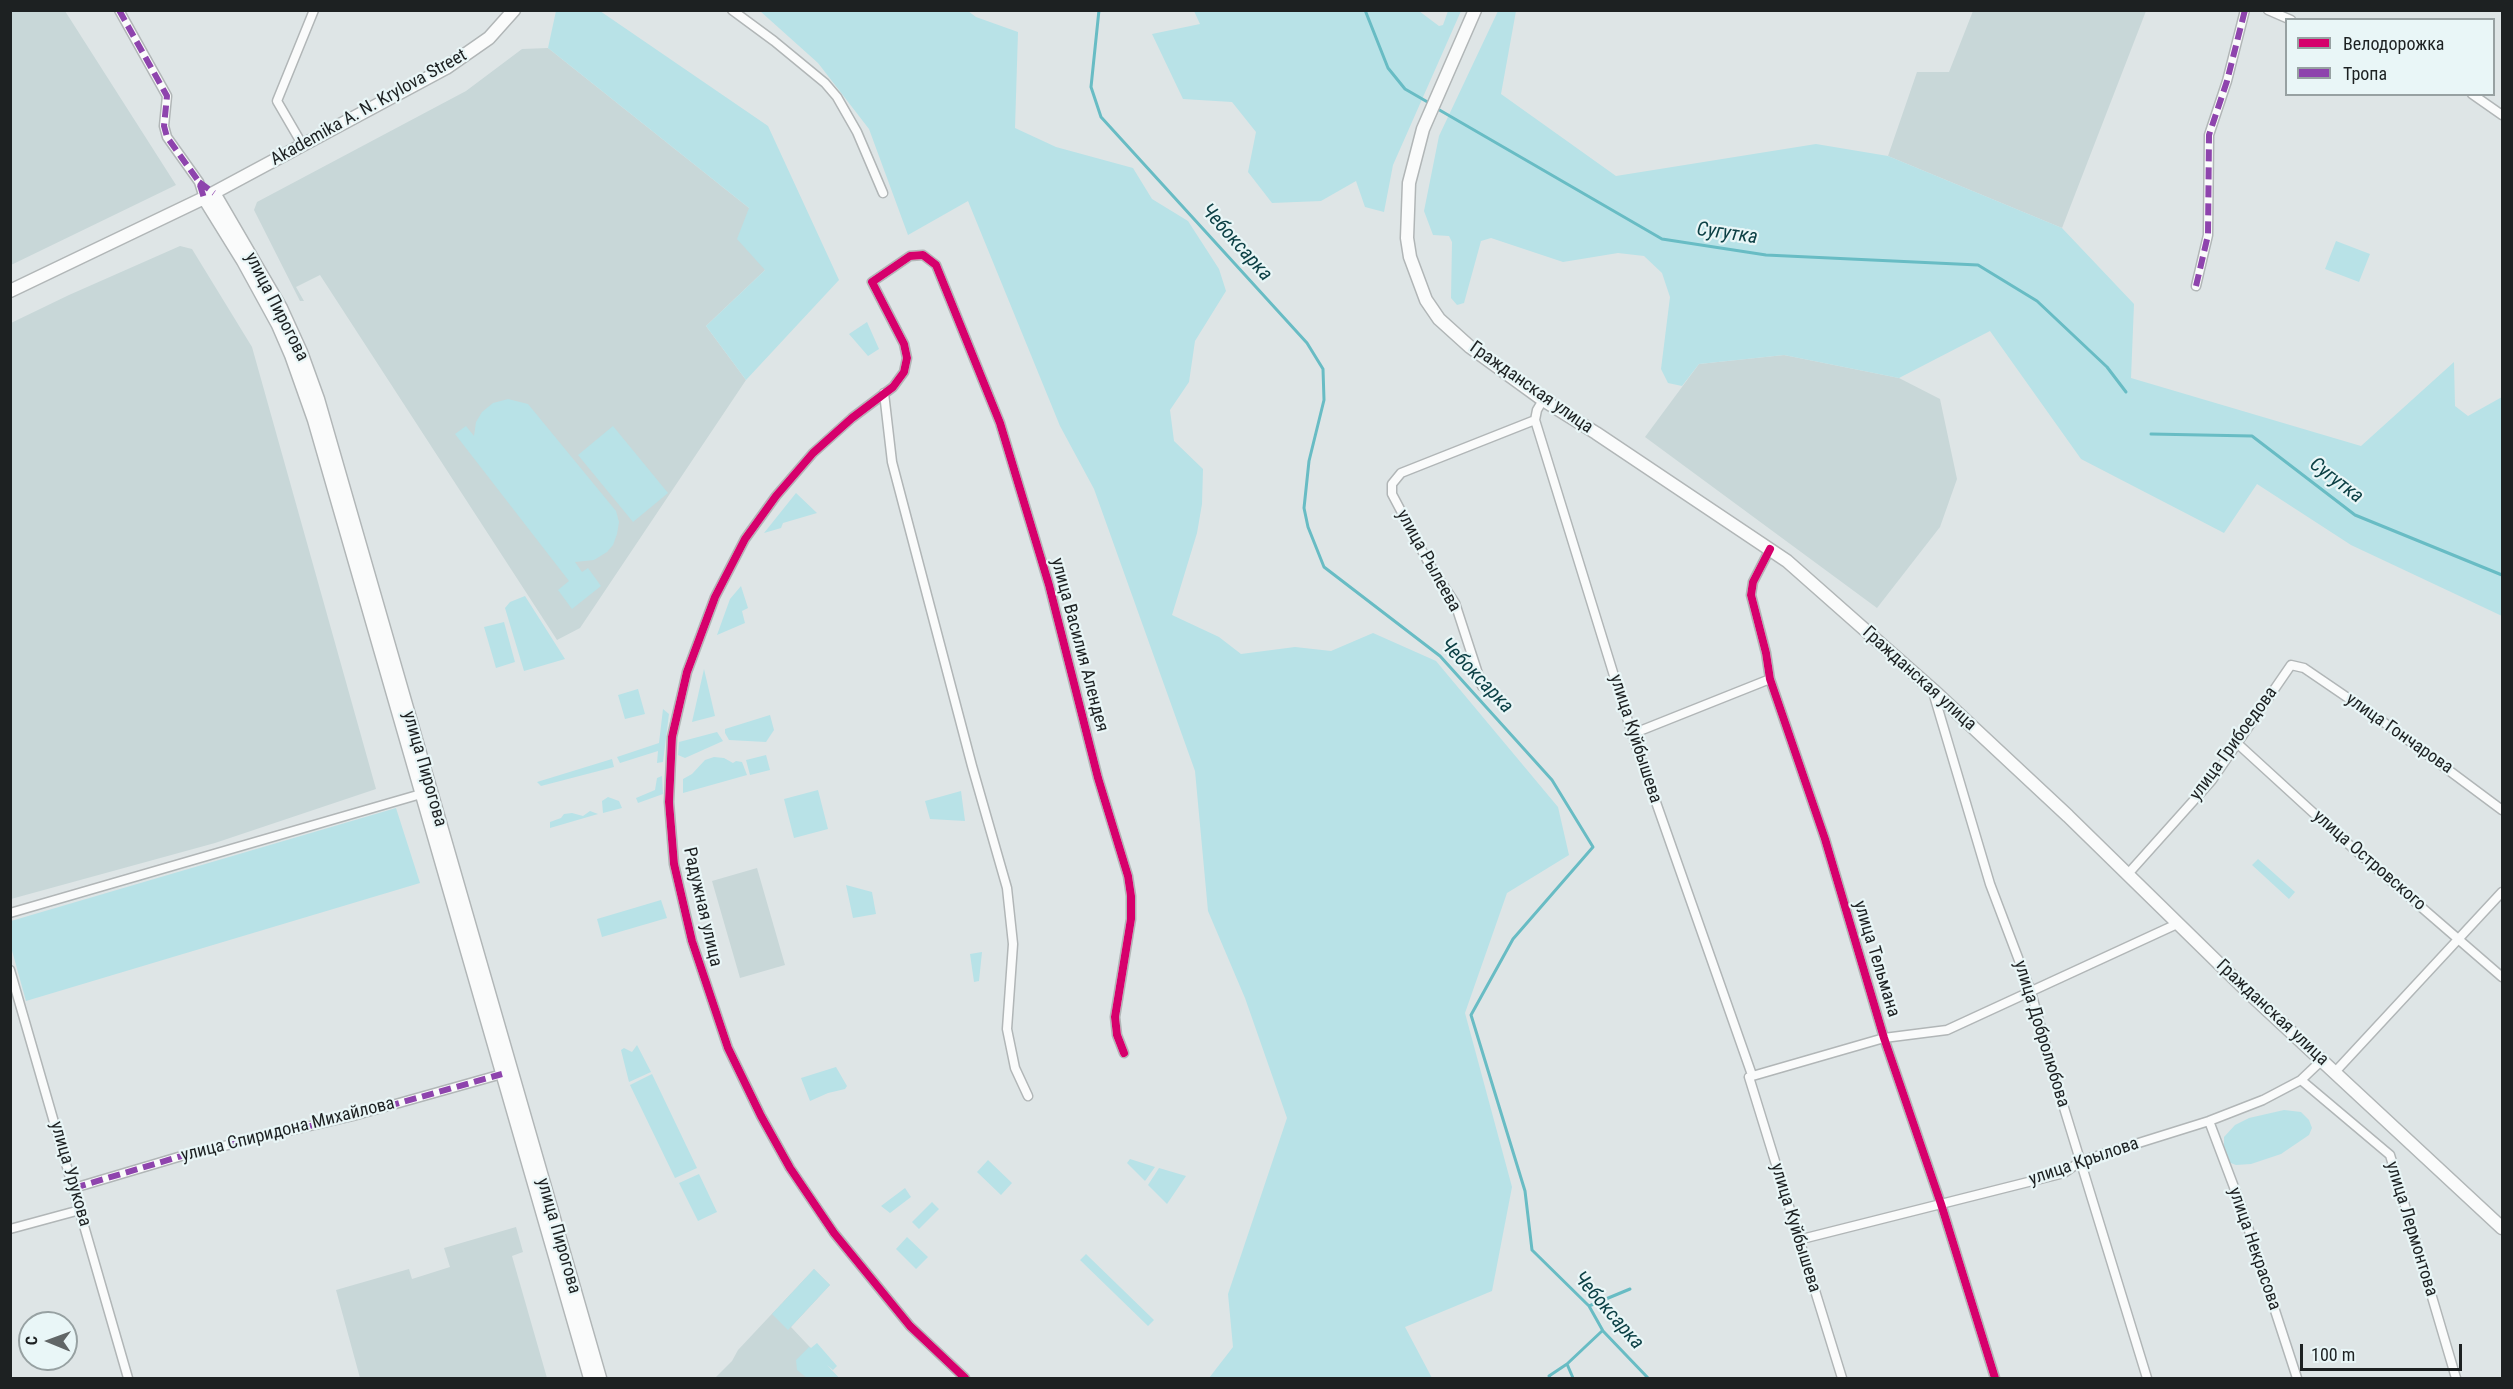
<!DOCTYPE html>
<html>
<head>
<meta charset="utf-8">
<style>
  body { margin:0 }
  #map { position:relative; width:2513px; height:1389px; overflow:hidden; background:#dee5e6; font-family:"Roboto Condensed",sans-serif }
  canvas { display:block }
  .frame { position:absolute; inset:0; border:12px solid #1d2122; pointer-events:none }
  .legend { position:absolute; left:2285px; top:18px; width:210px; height:78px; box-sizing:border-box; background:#e9f6f7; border:2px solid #97a1a2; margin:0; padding:8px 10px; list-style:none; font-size:18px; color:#1d2122 }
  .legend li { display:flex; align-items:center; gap:12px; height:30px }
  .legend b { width:30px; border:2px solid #97a1a2 }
  .north { position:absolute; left:18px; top:1311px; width:60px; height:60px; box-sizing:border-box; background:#e9f6f7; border:2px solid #97a1a2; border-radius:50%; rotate:271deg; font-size:16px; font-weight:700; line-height:24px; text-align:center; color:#1d2122 }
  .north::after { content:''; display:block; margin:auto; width:21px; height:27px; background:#616667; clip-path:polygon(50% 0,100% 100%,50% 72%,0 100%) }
  .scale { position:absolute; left:2300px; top:1344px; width:162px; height:27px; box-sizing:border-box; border:3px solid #1d2122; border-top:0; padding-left:8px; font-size:18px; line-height:21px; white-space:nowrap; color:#1d2122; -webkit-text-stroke:4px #e9f6f7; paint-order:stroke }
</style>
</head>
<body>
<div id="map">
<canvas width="2513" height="1389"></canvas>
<div class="frame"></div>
<ul class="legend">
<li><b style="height:8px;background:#d6006c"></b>Велодорожка</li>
<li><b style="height:8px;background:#8e44ad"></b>Тропа</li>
</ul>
<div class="north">С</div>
<div class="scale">100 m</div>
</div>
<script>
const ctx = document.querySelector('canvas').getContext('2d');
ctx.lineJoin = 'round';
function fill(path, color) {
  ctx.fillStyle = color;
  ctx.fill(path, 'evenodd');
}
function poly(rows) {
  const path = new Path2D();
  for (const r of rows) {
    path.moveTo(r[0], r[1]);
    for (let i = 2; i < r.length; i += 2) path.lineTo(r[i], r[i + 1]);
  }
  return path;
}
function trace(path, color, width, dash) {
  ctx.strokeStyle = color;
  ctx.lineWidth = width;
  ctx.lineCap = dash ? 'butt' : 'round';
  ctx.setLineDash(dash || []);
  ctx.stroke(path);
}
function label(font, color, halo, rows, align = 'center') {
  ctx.font = font + ' "Roboto Condensed",sans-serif';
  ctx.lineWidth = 4.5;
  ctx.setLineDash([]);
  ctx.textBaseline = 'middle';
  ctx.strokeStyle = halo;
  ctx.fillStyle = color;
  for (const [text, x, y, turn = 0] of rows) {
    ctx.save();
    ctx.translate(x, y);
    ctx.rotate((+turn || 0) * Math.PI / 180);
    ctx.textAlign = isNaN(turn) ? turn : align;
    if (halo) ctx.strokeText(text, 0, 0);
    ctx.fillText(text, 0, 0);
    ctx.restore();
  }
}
const built = poly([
  [10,11,65,11,176,185,11,265],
  [1973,11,2146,11,2062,228,1888,156,1917,72,1949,72],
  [548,48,749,208,765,270,706,326,746,380,580,628,557,640,320,275,296,287,304,301,300,301,254,210,257,202,466,91,522,49],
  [180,246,192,249,252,347,376,789,215,843,11,899,11,323,69,295],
  [1784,355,1899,378,1940,399,1957,479,1940,527,1877,608,1645,437,1699,364],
  [757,868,785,965,740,978,712,881],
  [516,1227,523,1252,512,1256,547,1378,360,1378,336,1290,409,1269,412,1279,450,1267,444,1248],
  [814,1269,830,1285,791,1327,839,1378,715,1378,732,1361,738,1350]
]);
const green = poly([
  [556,11,600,11,768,126,839,280,746,380,706,326,765,270,737,239,749,208,548,48],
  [760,11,968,11,976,17,1018,32,1015,128,1056,147,1133,168,1152,199,1188,221,1219,269,1226,291,1195,341,1189,382,1170,410,1174,441,1203,469,1202,504,1197,533,1172,615,1219,637,1241,654,1295,647,1331,651,1373,633,1436,661,1558,807,1569,855,1507,893,1465,1013,1512,1187,1492,1291,1405,1327,1432,1378,1209,1378,1233,1347,1228,1294,1287,1118,1245,998,1208,911,1195,771,1094,489,1060,426,968,201,908,235,869,129,818,63],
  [1194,11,1419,11,1439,26,1443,25,1448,11,1461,11,1393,165,1384,212,1365,207,1356,181,1321,201,1272,203,1248,172,1256,132,1232,102,1183,99,1152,34,1200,24],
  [1498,11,1516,11,1501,94,1616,176,1816,144,1888,156,2062,228,2134,304,2131,378,2361,446,2454,362,2455,406,2468,416,2502,397,2502,616,2351,545,2257,484,2224,533,2081,459,1990,331,1899,378,1784,355,1699,364,1682,386,1668,383,1661,369,1670,297,1662,273,1644,256,1618,253,1563,262,1491,238,1481,241,1464,303,1457,305,1451,298,1452,242,1449,236,1433,235,1424,211,1439,136],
  [2336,241,2370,254,2359,282,2325,269],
  [867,322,879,349,868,356,849,334],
  [508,399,528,404,616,511,619,522,617,534,613,545,607,552,594,560,575,562,582,572,588,568,601,586,572,609,558,590,569,581,455,434,466,426,474,436,476,422,482,412,493,403],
  [613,426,668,493,633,522,578,455],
  [796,493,817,513,783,523,781,528,764,533],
  [741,586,748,608,742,611,745,623,717,635,730,599],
  [525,596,565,659,524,671,505,608,510,602],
  [504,622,515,662,496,668,484,627],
  [704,669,715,716,692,722],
  [638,689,645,714,625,719,618,695],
  [663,709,669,714,663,762,657,763,658,751,620,763,617,757,659,743],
  [770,715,774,730,766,742,729,740,725,733,725,729],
  [717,732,723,741,685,758,678,755,679,742],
  [766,755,770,770,750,775,746,760],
  [714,757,724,758,733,763,736,761,742,762,747,775,683,793,683,779,692,774,705,760],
  [612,759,614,767,541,786,537,782],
  [662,776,663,794,638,803,636,798,655,790,657,778],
  [818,790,828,829,794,838,784,799],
  [961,791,965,821,930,819,925,801],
  [608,797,619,801,622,808,603,813,602,801],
  [396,808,420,883,26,1001,11,947,11,921],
  [590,811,598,814,550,828,550,822,561,818,564,814,572,813,583,816],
  [2258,859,2295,892,2289,899,2252,865],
  [846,885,872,892,876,914,853,918],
  [661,900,667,918,602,937,597,919],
  [982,952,979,981,974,982,970,954],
  [637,1045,651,1072,629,1082,621,1050,624,1048,632,1052],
  [836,1067,847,1086,845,1089,828,1093,810,1101,801,1078],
  [652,1074,697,1168,675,1178,630,1085],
  [2284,1110,2301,1112,2309,1120,2312,1128,2309,1135,2281,1154,2251,1164,2236,1165,2228,1162,2224,1152,2224,1137,2235,1125,2249,1118],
  [1130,1159,1155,1167,1145,1181,1127,1163],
  [988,1160,1012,1183,1001,1195,977,1172],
  [1159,1168,1186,1176,1167,1204,1148,1185],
  [699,1174,717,1212,698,1221,679,1183],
  [905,1188,911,1197,890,1213,881,1206],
  [932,1202,939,1209,919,1229,912,1222],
  [907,1237,928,1257,916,1269,896,1249],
  [1086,1254,1154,1320,1148,1326,1080,1260],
  [814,1269,830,1285,788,1330,772,1314],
  [817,1343,837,1366,833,1370,827,1365,839,1378,807,1378,797,1370,796,1360,809,1347,811,1348]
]);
const stream = poly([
  [1099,10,1091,87,1101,117,1307,343,1323,369,1324,400,1309,461,1304,508,1308,527,1324,567,1440,656,1552,780,1593,847,1513,939,1471,1015,1525,1191,1532,1250,1589,1306,1603,1331,1648,1378],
  [1365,10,1388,68,1405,89,1431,104],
  [1436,108,1662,239,1766,255,1978,265,2037,301,2107,367,2126,392],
  [2151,434,2252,436,2355,515,2502,575],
  [1589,1306,1630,1289],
  [1550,1378,1549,1376,1567,1364],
  [1573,1378,1567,1364,1602,1331]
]);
const street = poly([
  [119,10,167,96,164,126,167,137,199,182,204,198],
  [732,10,774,41,825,83,837,97,857,132,883,193],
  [2268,10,2291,20],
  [2472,94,2502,115],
  [302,144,277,101,314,10],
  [2196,286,2208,235,2209,135,2227,81,2245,10],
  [884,393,892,462,972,766,1007,888,1013,944,1007,1029,1015,1068,1028,1096],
  [1543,400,1537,410,1535,420,1632,734,1752,1075],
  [1770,549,1753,582,1751,595,1766,653,1770,679,1825,839,1884,1038,1941,1204,1995,1378],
  [1482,686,1455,603,1428,562,1392,494,1392,484,1401,473,1535,420],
  [1933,692,1990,884,2031,992,2053,1072,2147,1378],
  [1632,734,1770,679],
  [2238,744,2331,829,2502,977],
  [2127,875,2212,780,2291,665,2304,668,2392,728,2502,810],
  [10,913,421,794],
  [10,970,128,1378],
  [2335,1072,2502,892],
  [2301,1080,2390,1155,2456,1378],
  [2209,1121,2240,1203,2297,1378],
  [74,1188,185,1155,353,1116,502,1074],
  [10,1229,80,1210],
  [1798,1240,2064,1173,2081,1161,2209,1121,2263,1100,2301,1080,2322,1060],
  [965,1378,910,1326,834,1233,790,1168,761,1116,728,1048,692,941,674,864,669,802,672,737,687,672,715,597,745,539,776,496,813,453,852,418,893,387,904,372,907,358,904,344,872,282,910,256,923,255,936,265,1000,423,1049,585,1098,778,1128,876,1131,896,1131,919,1115,1017,1117,1035,1124,1053],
  [1842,1378,1749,1077,1884,1038,1947,1030,2177,924]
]);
const secondary = poly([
  [1475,10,1423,129,1409,183,1407,238,1410,257,1426,300,1439,319,1470,347,1543,400,1596,433,1787,561,1933,690,2068,816,2248,992,2502,1228],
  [214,193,281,308,301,352,318,399,600,1378],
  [204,198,243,261,278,325,291,355,314,420,590,1378],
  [10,291,204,198,446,68,489,38,514,10]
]);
const quiet = poly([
  [119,10,167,96,164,126,167,137,199,182,204,198],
  [199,182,214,193],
  [2196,286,2208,235,2209,135,2227,81,2245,10],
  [74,1188,185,1155,353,1116,502,1074]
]);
const cycleway = poly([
  [1770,549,1753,582,1751,595,1766,653,1770,679,1825,839,1884,1038,1941,1204,1995,1378],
  [965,1378,910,1326,834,1233,790,1168,761,1116,728,1048,692,941,674,864,669,802,672,737,687,672,715,597,745,539,776,496,813,453,852,418,893,387,904,372,907,358,904,344,872,282,910,256,923,255,936,265,1000,423,1049,585,1098,778,1128,876,1131,896,1131,919,1115,1017,1117,1035,1124,1053]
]);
const streetNames = [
  ["Akademika A. N. Krylova Street",369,108,-29],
  ["улица Пирогова",276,307,63],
  ["Гражданская улица",1531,388,35],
  ["улица Рылеева",1428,561,61],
  ["улица Василия Алендея",1079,645,75],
  ["Гражданская улица",1919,679,42],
  ["улица Гончарова",2399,734,35],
  ["улица Куйбышева",1635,739,72],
  ["улица Грибоедова",2234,744,-54],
  ["улица Пирогова",424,769,74],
  ["улица Островского",2369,861,41],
  ["Радужная улица",702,907,77],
  ["улица Тельмана",1876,959,73],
  ["Гражданская улица",2272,1013,43],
  ["улица Добролюбова",2041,1034,73],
  ["улица Спиридона Михайлова",288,1130,-14],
  ["улица Крылова",2084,1162,-19],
  ["улица Урукова",70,1174,74],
  ["улица Куйбышева",1795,1228,73],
  ["улица Лермонтова",2411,1229,73],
  ["улица Пирогова",558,1236,74],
  ["улица Некрасова",2254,1249,71]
];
const waterNames = [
  ["Сугутка",1727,234,8],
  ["Чебоксарка",1236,243,48],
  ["Сугутка",2336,481,37],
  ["Чебоксарка",1476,676,46],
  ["Чебоксарка",1608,1311,49]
];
fill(built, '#c8d7d8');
fill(green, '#b8e2e7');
trace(stream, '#68bcc4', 3);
trace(street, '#b1b6b7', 11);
trace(secondary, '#b1b6b7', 15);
trace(street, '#fafbfb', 8);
trace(secondary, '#fafbfb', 12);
trace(quiet, '#8e44ad', 6, [12, 6]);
trace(cycleway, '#d6006c', 8);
label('18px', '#1d2122', '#e9f6f7', streetNames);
label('italic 20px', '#0c4045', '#e9f6f7', waterNames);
</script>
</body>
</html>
